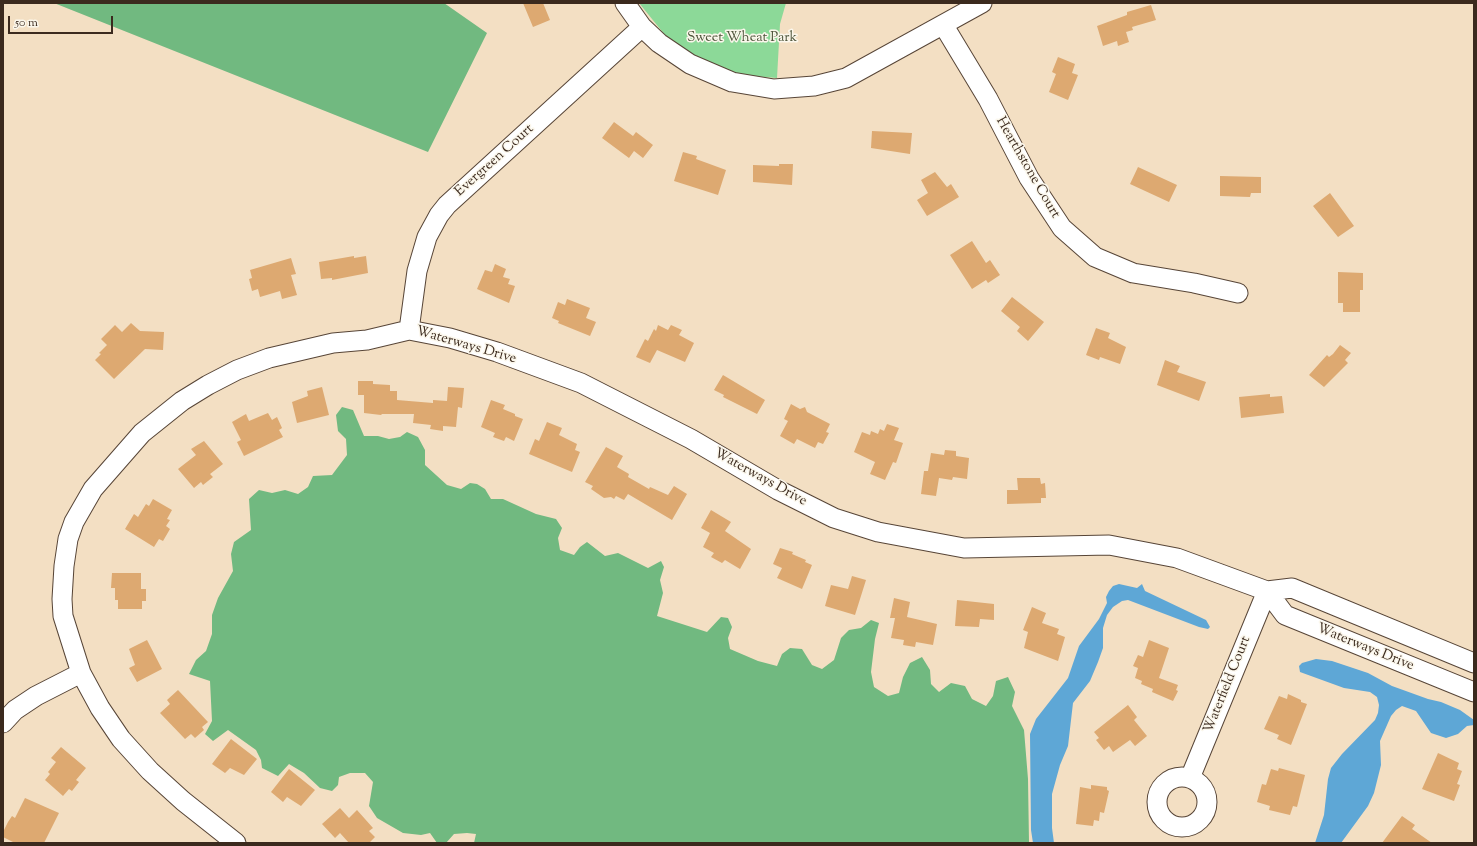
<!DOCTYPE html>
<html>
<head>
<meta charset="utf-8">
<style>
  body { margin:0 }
  #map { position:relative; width:1477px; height:846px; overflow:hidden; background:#f3dfc3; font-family:"Sorts Mill Goudy",serif }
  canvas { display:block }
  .frame { position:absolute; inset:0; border:4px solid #3b2a1e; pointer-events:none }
  .scale { position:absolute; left:8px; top:16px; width:105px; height:18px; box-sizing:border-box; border:2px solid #3b2a1e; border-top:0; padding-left:5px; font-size:12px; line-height:14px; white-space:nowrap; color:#3b2a1e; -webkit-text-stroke:3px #fbf7ec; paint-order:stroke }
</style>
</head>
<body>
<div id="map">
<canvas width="1477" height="846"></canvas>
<div class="frame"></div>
<div class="scale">50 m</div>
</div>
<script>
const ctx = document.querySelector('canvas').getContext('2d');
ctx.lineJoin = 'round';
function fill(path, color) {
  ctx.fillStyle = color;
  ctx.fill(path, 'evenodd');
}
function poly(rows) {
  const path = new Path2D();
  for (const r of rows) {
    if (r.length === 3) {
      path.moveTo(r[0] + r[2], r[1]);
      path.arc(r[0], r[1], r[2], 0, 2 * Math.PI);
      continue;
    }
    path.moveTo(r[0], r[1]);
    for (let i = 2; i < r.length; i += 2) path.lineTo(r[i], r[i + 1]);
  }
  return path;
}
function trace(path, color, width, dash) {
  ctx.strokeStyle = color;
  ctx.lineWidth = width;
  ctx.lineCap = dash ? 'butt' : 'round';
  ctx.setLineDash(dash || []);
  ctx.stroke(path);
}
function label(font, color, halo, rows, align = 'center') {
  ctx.font = font + ' "Sorts Mill Goudy",serif';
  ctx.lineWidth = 3;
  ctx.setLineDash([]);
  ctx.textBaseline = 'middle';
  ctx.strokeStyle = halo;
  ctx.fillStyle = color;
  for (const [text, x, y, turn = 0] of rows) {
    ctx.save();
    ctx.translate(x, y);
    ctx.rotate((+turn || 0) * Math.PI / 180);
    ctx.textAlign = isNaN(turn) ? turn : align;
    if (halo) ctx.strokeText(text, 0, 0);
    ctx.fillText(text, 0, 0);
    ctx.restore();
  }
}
const green = poly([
  [639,3,786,3,780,24,777,78,740,75,695,58,665,35]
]);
const forest = poly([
  [54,3,444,3,487,33,428,152],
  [342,407,353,410,364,436,378,436,389,439,400,437,407,432,418,437,425,450,425,465,447,485,461,489,470,483,477,484,485,489,491,499,503,499,536,514,556,519,562,528,558,538,560,550,574,555,580,547,587,542,605,556,618,553,648,568,661,561,664,567,660,580,663,593,657,616,707,632,721,617,728,618,732,627,728,638,730,649,758,661,777,666,782,654,790,648,802,649,812,665,822,669,834,660,841,638,849,630,861,628,871,620,879,623,875,639,871,672,874,687,888,696,899,693,903,677,910,663,922,657,930,670,931,684,939,692,951,683,965,686,972,699,986,706,993,696,996,681,1008,677,1015,692,1012,706,1024,730,1028,779,1029,843,474,843,476,834,467,833,454,834,446,843,437,843,430,833,421,835,403,833,377,818,369,806,373,782,365,773,350,773,339,777,338,785,332,791,320,788,304,773,289,764,278,776,262,768,261,760,256,750,228,730,213,741,205,734,212,721,210,681,189,674,196,660,206,651,212,634,212,615,218,598,233,571,231,554,234,542,251,530,249,499,259,490,272,493,285,490,298,494,308,487,313,476,332,475,347,455,346,439,338,431,336,415]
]);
const water = poly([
  [1119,584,1137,588,1142,584,1145,591,1206,620,1210,627,1208,629,1199,627,1128,600,1122,601,1113,607,1107,615,1103,628,1103,648,1098,662,1090,681,1073,703,1068,746,1060,765,1052,794,1052,828,1054,843,1033,843,1031,830,1030,734,1036,719,1068,678,1079,646,1099,619,1107,603,1106,597,1109,591,1113,586],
  [1316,659,1332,661,1368,673,1392,686,1428,699,1441,702,1460,710,1474,720,1474,725,1467,726,1458,734,1446,738,1431,733,1416,711,1402,706,1396,710,1391,716,1380,741,1381,765,1374,793,1368,806,1341,843,1315,843,1324,815,1328,779,1331,768,1342,754,1375,720,1378,713,1379,705,1377,697,1370,692,1344,688,1300,672,1299,666,1302,663]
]);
const building = poly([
  [523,3,543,3,550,20,533,27],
  [1151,5,1156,20,1132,27,1133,30,1126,32,1129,42,1118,46,1117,41,1103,46,1097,26,1127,15,1127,12],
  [1058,57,1075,64,1072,73,1078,75,1068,100,1049,92,1056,74,1052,72],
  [614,122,633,136,636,132,653,145,643,158,634,151,629,158,602,138],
  [872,131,912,133,910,154,871,148],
  [683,152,697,156,696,159,726,170,718,195,674,181],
  [779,164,793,164,792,185,753,182,753,165,779,166],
  [1138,167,1177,185,1169,202,1130,184],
  [935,172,947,187,951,184,959,197,927,216,917,200,928,193,921,180],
  [1220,176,1261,177,1261,193,1251,193,1250,197,1220,196],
  [1330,193,1354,226,1338,237,1313,206],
  [972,241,986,263,990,260,1000,275,988,283,986,280,972,289,950,255],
  [354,256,354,258,366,256,368,273,332,280,332,278,321,279,319,262],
  [291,258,296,274,291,275,297,295,282,299,280,291,260,297,258,289,252,291,249,279,252,278,250,270],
  [495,264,506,269,503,277,510,279,508,284,515,286,509,303,477,289,485,270,492,272],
  [1338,272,1363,273,1363,290,1360,290,1360,312,1343,312,1343,303,1338,303],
  [1012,297,1044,322,1028,341,1017,331,1020,327,1001,311],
  [567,299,590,308,586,318,596,322,590,336,558,323,559,321,552,318,558,302,565,305],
  [131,323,140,331,164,332,163,350,145,349,114,379,95,360,101,354,99,353,107,345,101,339,115,325,122,332],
  [658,325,668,330,671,325,682,330,679,335,694,343,685,362,657,350,650,363,636,357,645,339,648,341,654,329,656,331],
  [1096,328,1110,333,1108,338,1126,347,1120,364,1100,357,1099,360,1086,355],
  [1340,345,1351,353,1345,360,1348,363,1324,387,1309,375,1327,355,1329,357,1333,354],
  [1165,360,1180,366,1177,372,1206,382,1199,401,1157,385],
  [723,375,765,400,757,414,723,397,724,395,714,390],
  [358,381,373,381,373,384,390,385,390,391,397,391,397,400,433,403,433,400,447,401,448,387,464,388,462,408,458,407,456,427,443,426,443,431,430,429,431,425,413,423,414,414,382,414,381,415,364,413,364,395,358,395],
  [322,387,329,415,297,423,292,402,308,396,307,391],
  [1270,394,1270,397,1282,396,1284,413,1241,418,1239,397],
  [491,400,505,405,503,409,515,414,515,416,523,419,514,441,506,437,504,441,493,437,495,433,481,427],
  [791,404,800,409,805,407,807,412,830,424,826,432,829,433,823,444,818,442,815,448,797,439,794,444,780,436,788,421,784,419],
  [268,413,272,420,277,417,282,428,279,430,283,437,244,456,237,442,241,440,232,422,246,414,249,421],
  [547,422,562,428,559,435,577,444,575,450,580,452,572,472,529,454,535,439,539,441],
  [887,424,899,428,894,440,903,443,896,463,893,462,885,480,870,474,875,462,854,452,862,432,870,435,871,431,878,434,880,429,884,431],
  [204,441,223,464,210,474,213,477,203,485,201,482,194,488,178,469,196,455,191,449],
  [606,447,623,456,617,467,629,474,628,477,649,489,650,487,668,495,674,486,687,494,672,520,628,494,624,500,616,496,614,499,611,497,604,498,591,489,593,486,585,482],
  [945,450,956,451,956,456,969,458,967,479,953,477,952,480,939,478,936,496,921,494,924,471,928,471,931,453,944,455],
  [1017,478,1040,478,1041,484,1045,483,1046,498,1041,498,1041,503,1007,504,1007,490,1018,490],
  [153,499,172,510,167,519,170,520,166,526,170,529,163,541,159,539,154,547,125,529,134,514,138,517,146,504,149,506],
  [711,510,731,522,725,531,751,549,740,569,725,560,722,563,711,557,714,553,703,547,710,533,701,528],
  [780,548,793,552,792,554,806,560,805,562,812,565,802,589,777,578,782,568,773,564],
  [112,573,141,573,141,589,146,589,146,601,142,601,142,609,118,609,118,600,115,600,115,588,111,588],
  [852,576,866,580,855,615,825,606,831,585,848,589],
  [894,598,910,602,907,617,937,624,933,645,916,642,915,647,903,645,904,640,891,638,895,618,890,618],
  [957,600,994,604,994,620,980,619,979,627,955,626],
  [1032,607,1046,613,1042,623,1059,629,1057,634,1065,637,1058,661,1024,648,1028,632,1023,630],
  [147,640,162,669,137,682,129,668,135,665,129,649],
  [1149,640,1169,648,1159,678,1178,685,1176,690,1178,691,1173,701,1152,692,1153,689,1141,684,1142,681,1135,678,1138,668,1133,666,1138,655,1143,657],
  [178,690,208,722,202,727,204,730,195,738,191,734,185,739,160,713,170,704,167,700],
  [1288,694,1301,700,1301,702,1307,704,1291,745,1277,739,1279,735,1264,729,1279,696,1287,699],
  [1128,705,1137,717,1134,720,1147,736,1135,746,1130,740,1113,752,1109,746,1104,750,1096,740,1099,738,1094,732],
  [231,739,257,759,244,775,230,768,225,773,212,764],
  [61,747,86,768,76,780,79,782,72,791,69,789,63,796,45,780,50,774,48,772,56,762,51,758],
  [1438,753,1459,763,1457,769,1462,771,1457,784,1460,785,1454,801,1422,789],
  [1279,768,1305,775,1297,807,1293,806,1290,815,1269,810,1270,806,1257,802,1262,784,1266,785,1271,769,1278,771],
  [289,769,315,790,301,806,287,797,283,802,271,792],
  [1091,785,1107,787,1107,790,1109,791,1104,813,1100,812,1099,821,1094,820,1093,826,1076,824,1080,787,1091,789],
  [25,798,59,813,44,843,15,843,3,837,3,832,8,822,12,816,15,818],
  [340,808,349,818,357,810,373,828,369,831,375,837,369,843,349,843,340,833,335,838,322,824],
  [1402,816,1415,825,1412,829,1432,843,1382,843]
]);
const minor = poly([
  [625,3,642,27,659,43,690,64,732,82,774,89,814,86,846,78,982,3],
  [944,26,988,99,1029,178,1062,228,1095,257,1133,273,1194,283,1238,293],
  [409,330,417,271,427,237,439,215,447,205,642,27],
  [1267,591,1285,615,1474,692],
  [3,723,15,710,36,696,81,673],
  [1182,802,25],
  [1190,778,1267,591],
  [236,843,183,801,150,771,121,739,100,708,81,673,63,616,62,599,64,566,68,539,74,522,93,489,142,433,182,401,208,385,237,370,269,358,333,343,367,340,409,330,450,338,497,352,581,383,691,439,778,490,834,518,878,532,964,548,1109,545,1177,558,1267,591,1292,588,1474,663]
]);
const parkNames = [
  ["Sweet Wheat Park",742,39]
];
const streetNames = [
  ["Evergreen Court",495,161,-42],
  ["Hearthstone Court",1027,168,60],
  ["Waterways Drive",466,346,16],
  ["Waterways Drive",760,478,29],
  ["Waterways Drive",1365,648,22],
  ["Waterfield Court",1228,685,-68]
];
fill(green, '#8cd998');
fill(forest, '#71b980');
fill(water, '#5ea7d6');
fill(building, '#dda971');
trace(minor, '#574537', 21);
trace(minor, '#fff', 19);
label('14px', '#4f563c', '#fbf7ec', parkNames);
label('14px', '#3b2a1e', '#fbf7ec', streetNames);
</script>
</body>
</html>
